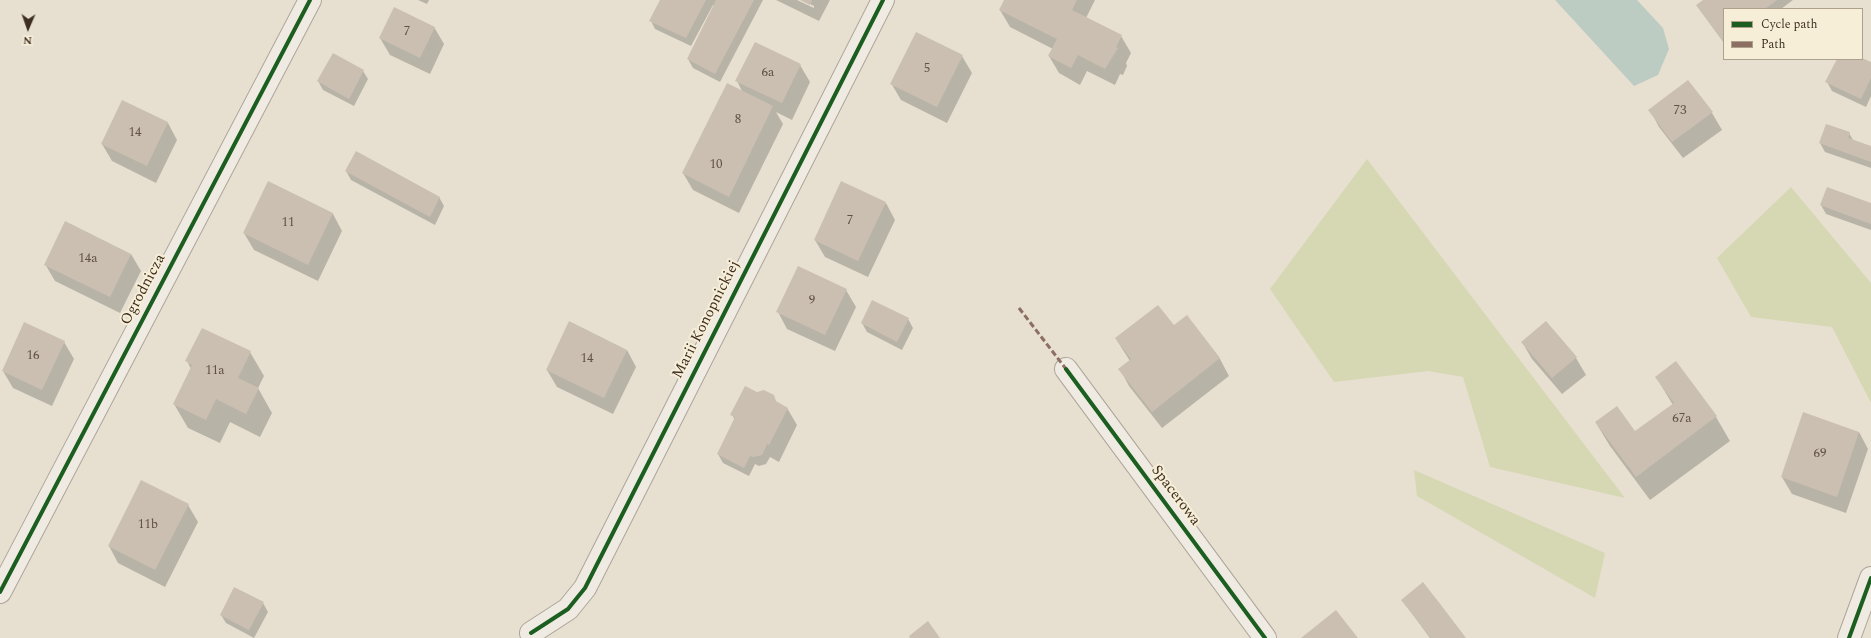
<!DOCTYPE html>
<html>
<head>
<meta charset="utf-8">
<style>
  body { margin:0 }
  #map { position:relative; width:1871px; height:638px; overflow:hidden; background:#e7e0d1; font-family:Spectral,serif }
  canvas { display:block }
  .legend { position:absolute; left:1723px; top:8px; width:140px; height:52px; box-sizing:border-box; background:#f7eed8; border:1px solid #ada18e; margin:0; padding:5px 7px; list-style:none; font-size:12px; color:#3d2e20 }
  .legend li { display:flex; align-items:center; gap:8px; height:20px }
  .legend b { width:20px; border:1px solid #ada18e }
  .north { position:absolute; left:8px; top:8px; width:40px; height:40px; -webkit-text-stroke:3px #f7eed8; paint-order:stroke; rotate:182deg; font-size:11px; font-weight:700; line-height:16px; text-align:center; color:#3d2e20 }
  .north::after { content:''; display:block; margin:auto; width:14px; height:18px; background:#3d2e20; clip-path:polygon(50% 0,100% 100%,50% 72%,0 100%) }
</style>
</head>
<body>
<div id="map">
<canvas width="1871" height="638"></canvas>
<ul class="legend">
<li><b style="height:5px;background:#1b5e20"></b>Cycle path</li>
<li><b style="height:5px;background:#8d6e63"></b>Path</li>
</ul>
<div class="north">N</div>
</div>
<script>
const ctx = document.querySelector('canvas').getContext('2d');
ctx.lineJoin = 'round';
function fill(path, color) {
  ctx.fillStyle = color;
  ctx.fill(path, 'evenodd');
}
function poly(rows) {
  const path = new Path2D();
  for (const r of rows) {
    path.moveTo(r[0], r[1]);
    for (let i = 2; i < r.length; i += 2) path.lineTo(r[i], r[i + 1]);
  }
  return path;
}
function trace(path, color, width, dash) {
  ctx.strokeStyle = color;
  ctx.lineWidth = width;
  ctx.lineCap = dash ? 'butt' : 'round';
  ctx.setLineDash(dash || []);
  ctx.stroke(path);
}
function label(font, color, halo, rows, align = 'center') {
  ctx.font = font + ' Spectral,serif';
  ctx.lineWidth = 4;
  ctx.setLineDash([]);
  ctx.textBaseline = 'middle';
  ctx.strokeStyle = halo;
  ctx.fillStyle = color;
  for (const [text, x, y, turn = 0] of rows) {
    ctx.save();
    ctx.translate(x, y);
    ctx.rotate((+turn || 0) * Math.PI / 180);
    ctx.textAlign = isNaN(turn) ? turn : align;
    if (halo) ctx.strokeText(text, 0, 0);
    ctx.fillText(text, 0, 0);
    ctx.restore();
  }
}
const green = poly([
  [1367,159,1625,498,1490,467,1463,377,1428,371,1334,382,1270,289],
  [1791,187,1871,283,1871,403,1832,327,1751,317,1717,258],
  [1414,470,1605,553,1595,598,1417,496]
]);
const water = poly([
  [1555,0,1637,0,1663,28,1669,49,1658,75,1634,86]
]);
const shadow = poly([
  [418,0,429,0,427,4],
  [661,0,763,0,720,82,693,68,688,59,714,6,713,5,691,46,655,29,651,21],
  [776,0,797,0,814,8,814,6,802,0,830,0,819,21],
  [1005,0,1095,0,1086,18,1121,36,1131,53,1126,63,1127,66,1123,75,1120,74,1115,85,1087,71,1080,85,1059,73,1049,56,1053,49,1010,27,1000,10],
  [1704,0,1793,0,1781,9,1724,9,1724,43,1697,6],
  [434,27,444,44,430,74,390,55,380,38],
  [962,56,972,73,947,123,901,100,891,83],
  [1871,63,1871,96,1866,107,1832,91,1827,82],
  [800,65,810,82,792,120,776,112,783,124,739,213,693,190,683,173,743,93,737,81],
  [363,71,368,79,354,106,323,90,318,81],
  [1650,110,1712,113,1722,130,1683,158,1659,127],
  [168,123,177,140,156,183,112,161,102,144],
  [1849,133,1853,140,1871,147,1871,168,1825,152,1820,143],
  [346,171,439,197,444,206,435,225,351,180],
  [269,183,333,214,342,231,318,281,254,250,244,233],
  [886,203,895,220,868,277,825,257,815,240],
  [1871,204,1871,230,1826,214,1821,205],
  [131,254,141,271,120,313,55,281,45,264],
  [799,268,846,290,856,307,835,351,787,329,778,312],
  [1186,317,1220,359,1229,376,1162,428,1129,386,1120,369,1130,361,1116,339,1174,326],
  [908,319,913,328,902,350,867,332,862,323],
  [1546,322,1576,358,1586,375,1562,394,1532,359,1522,342],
  [64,342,74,359,52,406,13,388,3,371],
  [627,350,636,367,613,414,557,387,547,370],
  [250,352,264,376,258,388,272,413,260,437,230,422,220,443,188,428,174,404,191,369,187,361],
  [1675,362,1716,417,1730,441,1650,500,1610,446,1596,423,1635,432,1673,405,1656,377],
  [757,393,787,408,797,425,779,462,770,457,766,464,759,466,755,464,749,476,723,463,718,454,735,420,732,415],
  [1859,432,1868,449,1846,513,1792,494,1782,477],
  [188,505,198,522,165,587,118,563,109,546],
  [1402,600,1465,638,1430,638],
  [263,603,268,612,254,638,226,623,221,615]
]);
const building = poly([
  [660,0,706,0,686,38,649,21],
  [716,0,754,0,715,74,687,59],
  [800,0,812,0,810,5],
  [1004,0,1077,0,1072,10,1122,35,1116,47,1118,48,1105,69,1078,55,1071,68,1048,56,1057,39,999,10],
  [1703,0,1777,0,1765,9,1724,9,1723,41,1696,5],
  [394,7,435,27,420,58,379,38],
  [916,32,963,55,937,107,890,84],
  [755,42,801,64,782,103,735,81],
  [333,53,364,70,349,99,317,81],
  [1862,58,1871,62,1871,78,1861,99,1825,82,1837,59],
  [1688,80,1713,112,1672,142,1648,110],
  [727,83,773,106,729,197,682,173],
  [122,100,168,122,147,166,101,144],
  [1826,124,1850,132,1848,138,1871,146,1871,162,1819,143],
  [356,151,440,197,430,217,345,171],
  [268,181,333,213,308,265,243,233],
  [841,181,886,202,858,261,814,240],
  [1827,187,1871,203,1871,224,1820,205],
  [65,221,131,254,110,297,44,265],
  [798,266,847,289,825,335,776,312],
  [872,300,909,318,897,342,861,323],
  [1158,305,1174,325,1187,315,1220,358,1152,412,1118,369,1131,359,1115,338],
  [569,321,627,350,604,398,546,370],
  [1546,321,1577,357,1552,378,1521,342],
  [24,322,65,341,42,390,2,371],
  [202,328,251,351,238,378,259,388,246,414,216,399,206,420,173,404,192,365,185,361],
  [1676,361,1717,416,1636,477,1595,422,1617,406,1635,431,1674,403,1655,377],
  [745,386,757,392,764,390,774,395,776,401,788,408,769,445,767,444,762,455,754,457,750,456,744,468,717,454,735,417,730,415],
  [1803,412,1859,432,1837,497,1781,477],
  [141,480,189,504,155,570,108,546],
  [1423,582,1441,605,1466,638,1431,638,1401,600],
  [234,587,264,602,249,630,220,615],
  [1336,610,1358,638,1301,638],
  [928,621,940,638,910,638,909,636]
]);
const minor = poly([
  [1066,369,1265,638],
  [0,592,310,0],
  [531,633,568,609,585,588,883,0]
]);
const tertiary = poly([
  [1849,638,1871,578]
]);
const quiet = poly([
  [1019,308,1066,369]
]);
const cycleway = poly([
  [1066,369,1265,638],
  [0,592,310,0],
  [531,633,568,609,585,588,883,0],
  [1849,638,1871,578]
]);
const numberNames = [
  ["7",407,32],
  ["5",927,69],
  ["6a",768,73],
  ["73",1680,111],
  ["8",738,120],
  ["14",135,133],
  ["10",716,165],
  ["7",850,221],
  ["11",288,223],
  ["14a",88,259],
  ["9",812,301],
  ["16",33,356],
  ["14",587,359],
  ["11a",215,371],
  ["67a",1682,419],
  ["69",1820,454],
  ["11b",148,525]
];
const streetNames = [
  ["Ogrodnicza",144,290,-62],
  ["Marii Konopnickiej",707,320,-63],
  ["Spacerowa",1175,496,53]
];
fill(green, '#d6d7b3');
fill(water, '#bcccc2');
fill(shadow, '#0003');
fill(building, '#cbbfb2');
trace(minor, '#ada599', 24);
trace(tertiary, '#ada599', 24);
trace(minor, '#efebe3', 22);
trace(tertiary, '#efebe3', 22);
trace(quiet, '#8d6e63', 3, [6, 3]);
trace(cycleway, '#1b5e20', 4);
label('13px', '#605244', null, numberNames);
label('15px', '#3d2e20', '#f7eed8', streetNames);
</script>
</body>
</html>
